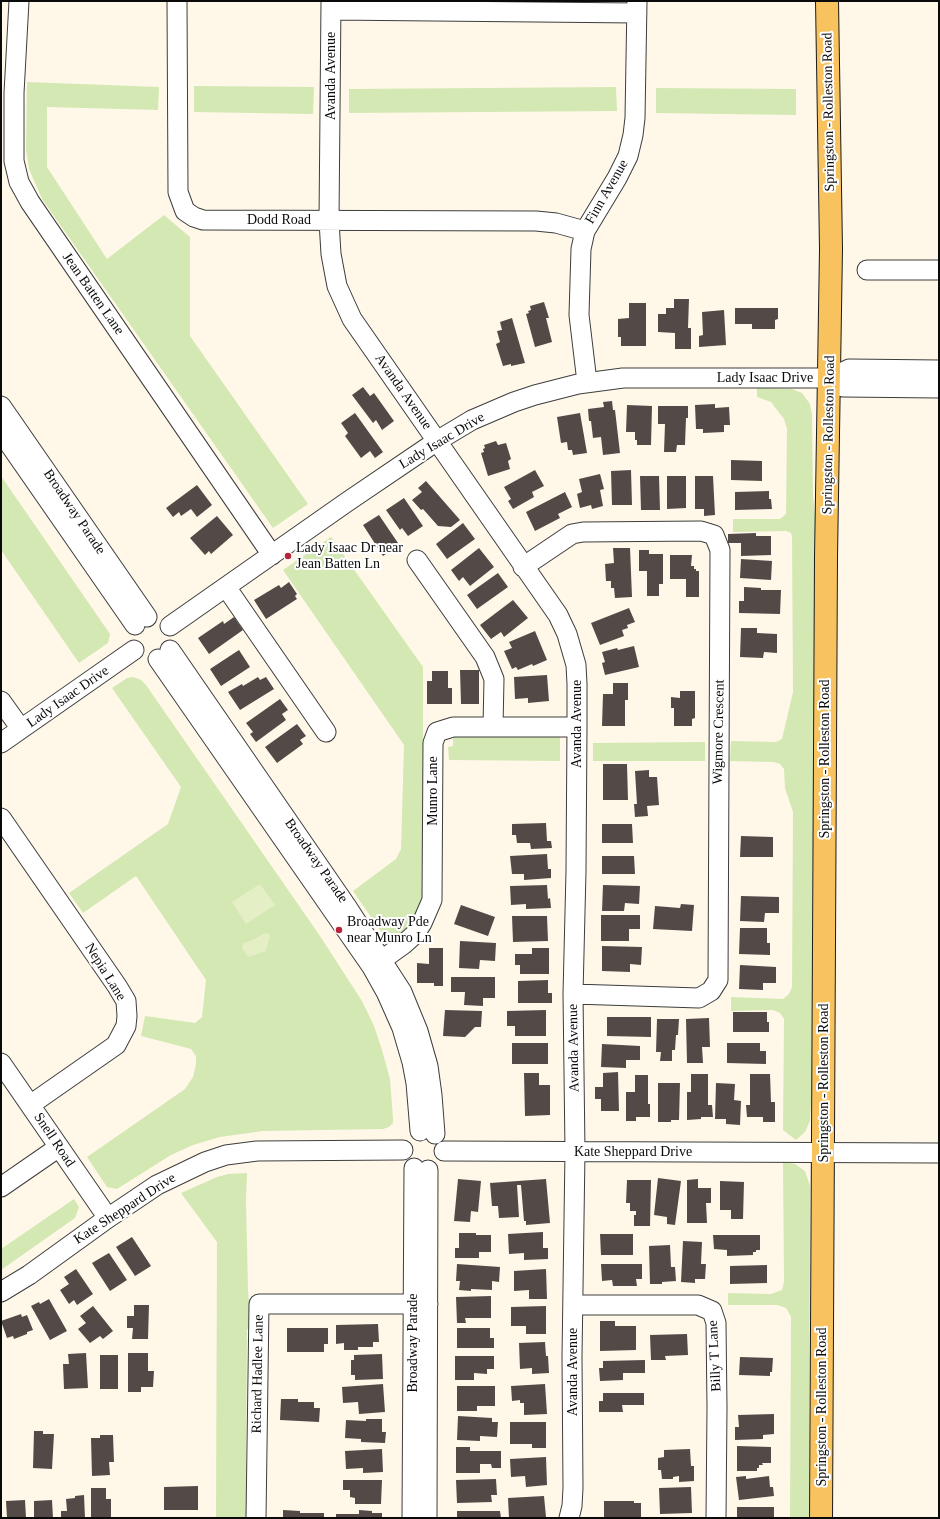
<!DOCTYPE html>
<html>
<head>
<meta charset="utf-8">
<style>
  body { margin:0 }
  #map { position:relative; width:940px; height:1519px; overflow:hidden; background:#fff8e8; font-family:Georgia,serif }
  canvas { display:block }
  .frame { position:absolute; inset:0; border:2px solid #0a0a0a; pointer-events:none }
</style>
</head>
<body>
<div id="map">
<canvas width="940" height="1519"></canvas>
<div class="frame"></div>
</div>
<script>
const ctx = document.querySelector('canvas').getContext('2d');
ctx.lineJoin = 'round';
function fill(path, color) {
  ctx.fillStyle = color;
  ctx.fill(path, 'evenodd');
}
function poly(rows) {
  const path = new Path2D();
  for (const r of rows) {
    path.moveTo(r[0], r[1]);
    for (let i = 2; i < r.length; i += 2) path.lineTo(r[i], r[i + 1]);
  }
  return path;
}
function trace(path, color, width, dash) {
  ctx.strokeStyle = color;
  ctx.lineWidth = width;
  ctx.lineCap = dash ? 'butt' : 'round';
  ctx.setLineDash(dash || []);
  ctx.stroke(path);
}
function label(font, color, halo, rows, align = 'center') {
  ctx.font = font + ' Georgia,serif';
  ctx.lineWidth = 4;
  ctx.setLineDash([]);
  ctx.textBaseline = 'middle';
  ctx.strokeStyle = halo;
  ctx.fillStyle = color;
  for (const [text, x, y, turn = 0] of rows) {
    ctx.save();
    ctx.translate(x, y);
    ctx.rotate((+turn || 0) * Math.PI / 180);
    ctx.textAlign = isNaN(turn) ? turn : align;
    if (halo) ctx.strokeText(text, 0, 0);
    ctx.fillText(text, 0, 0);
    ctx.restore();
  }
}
const green = poly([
  [27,82,159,87,158,110,47,107,47,167,107,259,164,215,190,237,190,336,308,504,273,528,42,199,29,169,26,149],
  [194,86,314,87,313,114,194,112],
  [616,87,617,111,349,113,349,89],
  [656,88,796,89,796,115,656,113],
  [757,388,792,389,802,393,810,404,812,414,813,495,816,527,812,957,813,1067,810,1121,805,1132,796,1140,783,1130,784,1019,780,1013,773,1010,731,1011,731,997,783,999,789,994,792,987,793,812,785,788,784,769,780,764,774,762,730,761,731,741,776,742,782,739,793,692,792,537,791,533,786,531,733,532,733,519,780,519,786,514,787,429,784,419,771,402,757,397],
  [1,476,110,634,108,643,79,663,1,550],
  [331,537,423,667,423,884,427,884,416,925,391,946,353,891,396,859,401,849,404,745,283,570],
  [133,677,141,680,146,685,320,936,362,1001,374,1026,382,1050,390,1079,393,1118,393,1123,389,1127,383,1129,263,1131,220,1137,193,1145,171,1155,117,1189,107,1187,87,1157,185,1089,193,1077,196,1064,196,1056,191,1049,141,1036,145,1016,195,1023,202,1017,206,980,136,876,83,913,69,893,168,824,181,787,112,688,127,678],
  [453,733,560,734,560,761,449,760,448,747,453,746],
  [705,742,705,761,593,761,593,743],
  [783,1162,795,1164,805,1171,810,1186,809,1518,790,1518,791,1317,786,1308,777,1305,728,1305,728,1293,771,1294,782,1290,784,1282],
  [247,1173,246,1200,248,1290,251,1329,247,1329,246,1463,250,1464,250,1518,216,1518,217,1242,181,1193,217,1177,228,1174],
  [74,1199,79,1207,75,1218,1,1270,1,1249]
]);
const pitch = poly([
  [260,884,275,905,246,924,232,902],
  [265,933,269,934,270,936,266,951,248,957,242,948,243,943,251,941]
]);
const building = poly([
  [674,299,689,299,688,328,691,328,691,349,675,349,675,333,658,332,658,314,666,314,666,308,674,308],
  [544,302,549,318,546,318,552,342,535,347,526,314,529,313,528,311,531,310,530,306],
  [629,303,646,303,646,346,621,346,621,337,618,337,618,319,629,318],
  [735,308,778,308,778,319,775,320,775,329,752,329,752,324,735,324],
  [724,310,726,345,699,347,699,336,703,335,702,312],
  [512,318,525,363,511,366,511,364,503,366,496,344,500,342,497,331,502,330,500,322],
  [363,387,370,396,374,393,394,421,382,430,376,420,373,423,352,395],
  [612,401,613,410,615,410,620,453,603,455,601,437,593,438,591,421,589,421,588,409,604,407,603,402],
  [715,404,715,408,729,407,730,425,724,425,724,432,703,433,703,429,696,429,695,405],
  [627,405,652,406,651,445,637,445,637,440,635,440,635,432,626,432],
  [658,406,688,406,688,418,686,418,685,445,677,445,676,452,664,452,665,424,658,424],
  [355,413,383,452,375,458,370,451,361,458,345,436,348,433,341,423],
  [580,413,587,453,573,455,572,450,568,450,567,442,561,443,557,417],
  [496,441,498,445,506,443,511,459,508,461,510,469,488,476,481,453,484,452,483,449,485,448,484,445],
  [731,460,762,461,762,481,731,480],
  [535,470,544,486,532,492,534,497,513,509,508,501,511,499,504,487],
  [631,470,632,505,612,505,611,471],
  [600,474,604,489,600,490,603,506,592,509,591,505,580,508,577,494,582,492,579,479],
  [640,476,659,476,660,510,641,510],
  [667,476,686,476,686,508,667,509],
  [695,476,713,476,715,515,704,516,704,509,695,509],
  [426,481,460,520,451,527,438,526,423,509,421,510,412,500,422,492,418,488],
  [197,485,212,505,197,517,191,509,181,516,179,512,173,517,166,508],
  [769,491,769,499,771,499,772,509,735,510,735,492],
  [565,492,572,507,558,514,560,518,535,531,526,512],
  [404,498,423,526,408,536,402,528,400,530,386,510],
  [379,515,398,543,394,545,396,547,383,556,363,525],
  [217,516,233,535,211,554,209,551,205,555,190,538],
  [463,523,475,539,447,559,436,544],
  [756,533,756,536,771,536,771,555,741,556,741,543,728,543,728,534],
  [479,548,494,567,470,586,463,577,459,581,451,570],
  [613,548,630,548,632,597,615,598,614,588,611,588,611,581,606,581,605,564,614,563],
  [639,550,649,550,649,554,663,554,663,584,659,584,659,596,647,596,647,571,639,571],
  [670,555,692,555,691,566,694,566,694,569,696,569,696,571,699,571,699,597,686,597,686,579,670,579],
  [741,559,772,561,771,580,740,578],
  [498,573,508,587,477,609,467,595],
  [289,582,297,594,295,596,297,599,266,619,254,600,279,585,281,588],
  [744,587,761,588,761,590,781,590,780,614,739,613,739,601,744,601],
  [513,600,528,618,504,637,501,632,491,639,480,625],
  [629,608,635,622,627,625,628,628,622,630,624,636,600,645,591,623],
  [234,617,243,630,209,654,198,638,223,621,224,624],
  [741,628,757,628,757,633,777,634,777,653,764,652,763,658,740,657],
  [535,631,547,660,533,666,532,664,518,670,516,667,512,669,504,651,512,648,509,642],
  [634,646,639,667,605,675,602,663,605,662,602,652,617,648,618,650],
  [239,650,250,667,221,686,210,669],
  [460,670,479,670,479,704,461,704],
  [432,671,448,671,448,688,452,688,452,704,427,704,427,681,432,681],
  [547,675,549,701,528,703,528,698,515,699,514,677],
  [258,677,260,680,266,677,274,689,240,710,228,692,242,684,243,686],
  [613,683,628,683,628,700,625,700,625,726,602,726,603,694,613,694],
  [680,691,695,691,695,718,692,719,692,726,674,726,674,708,671,708,671,697,680,698],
  [280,699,288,710,282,714,286,720,256,742,250,734,253,732,246,723],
  [297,724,306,736,300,740,303,744,277,763,265,747],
  [603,764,627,764,628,800,603,800],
  [649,770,649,777,657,777,659,805,647,806,648,816,635,817,634,804,637,804,635,771],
  [546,823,547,841,551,841,552,848,531,849,530,843,517,843,516,835,512,835,512,824],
  [602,824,632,824,633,843,602,843],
  [741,836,773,837,773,857,740,857],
  [547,854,548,869,551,869,551,878,524,880,524,874,512,874,510,856],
  [602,856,634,856,635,874,602,874],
  [547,885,548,899,550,898,551,908,526,909,526,904,511,905,510,886],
  [603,885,640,886,639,904,625,903,624,911,602,911],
  [741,896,779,897,779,913,765,913,764,922,740,921],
  [681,904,694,905,692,931,653,929,655,906,680,908],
  [461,905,495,917,488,936,454,924],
  [601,915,640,915,640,929,629,929,629,941,601,941],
  [512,916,547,916,548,941,513,942],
  [740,928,767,928,767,943,770,943,770,955,739,954],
  [460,941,496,943,495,961,480,960,479,969,459,968],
  [602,946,642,947,641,965,630,964,630,972,602,971],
  [429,948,443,948,443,986,434,986,434,983,417,983,417,963,429,964],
  [532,948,549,948,549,974,520,974,520,965,515,965,515,954,532,954],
  [740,965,776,967,776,983,763,983,763,990,739,989],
  [451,977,495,977,495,998,483,998,483,1006,464,1005,465,992,451,992],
  [548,980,548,993,552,993,552,1003,518,1003,518,981],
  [445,1010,482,1011,481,1027,475,1027,465,1037,443,1036],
  [546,1010,546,1036,515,1036,515,1026,507,1026,507,1011],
  [733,1012,767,1012,767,1022,769,1022,769,1032,733,1032],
  [607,1017,651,1017,651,1037,607,1036],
  [709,1018,710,1047,702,1047,703,1063,687,1063,686,1019],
  [657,1019,679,1019,678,1035,676,1035,675,1050,672,1050,672,1061,660,1061,661,1052,656,1052],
  [512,1043,548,1043,548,1064,512,1064],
  [727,1043,760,1043,760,1051,766,1051,766,1064,727,1063],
  [602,1044,640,1046,640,1060,626,1060,626,1068,601,1067],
  [618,1072,619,1111,601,1111,601,1099,595,1099,595,1087,603,1087,603,1073],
  [524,1073,539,1073,539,1085,550,1085,550,1115,525,1116],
  [691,1074,708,1074,708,1105,712,1105,713,1117,701,1117,701,1119,687,1120,687,1092,691,1092],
  [750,1074,770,1074,771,1102,775,1102,775,1122,763,1122,763,1117,747,1117,746,1105,750,1105],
  [635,1075,648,1075,648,1104,650,1104,650,1117,636,1117,636,1121,626,1121,626,1092,635,1092],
  [658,1083,680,1083,679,1120,671,1120,671,1122,658,1122],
  [716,1083,735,1084,734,1100,741,1101,740,1125,726,1124,726,1119,715,1119],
  [658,1178,681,1181,675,1225,667,1224,667,1217,654,1215],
  [458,1179,481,1181,478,1212,471,1211,470,1222,454,1221],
  [546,1179,550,1223,526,1225,526,1221,524,1221,521,1185,517,1185,519,1217,499,1218,498,1206,492,1206,490,1183],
  [698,1179,698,1188,711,1188,711,1203,706,1203,707,1223,687,1223,687,1180],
  [627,1180,651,1180,650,1226,634,1226,634,1215,636,1215,636,1211,630,1211,630,1203,626,1203],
  [720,1181,744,1182,743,1219,731,1219,731,1210,720,1210],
  [543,1232,543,1248,548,1248,548,1259,524,1260,524,1253,509,1254,508,1234],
  [459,1233,476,1233,476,1235,491,1235,491,1252,479,1252,479,1258,455,1258,455,1248,459,1248],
  [600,1234,633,1234,633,1255,601,1255],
  [713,1235,760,1235,760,1250,756,1250,756,1252,753,1252,753,1255,727,1256,727,1250,714,1249],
  [132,1237,151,1266,135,1276,116,1247],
  [683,1241,702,1242,701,1264,706,1264,705,1279,695,1279,695,1283,681,1282],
  [670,1245,671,1267,675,1267,676,1281,662,1282,662,1284,650,1284,649,1246],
  [109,1253,127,1280,110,1291,92,1263],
  [457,1264,500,1267,499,1282,492,1281,492,1290,471,1289,471,1291,459,1290,460,1281,456,1281],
  [601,1264,642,1264,642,1279,636,1279,637,1286,613,1286,612,1280,602,1281],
  [767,1265,767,1283,730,1284,730,1266],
  [76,1269,93,1294,77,1305,74,1300,69,1304,60,1290,69,1284,64,1277],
  [546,1269,547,1299,529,1299,529,1290,514,1291,514,1271],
  [491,1296,491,1318,465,1318,466,1323,457,1323,456,1297],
  [49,1299,67,1331,50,1340,31,1306,39,1302,40,1304],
  [134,1305,149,1305,148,1339,132,1339,133,1328,127,1328,127,1316,134,1316],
  [93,1306,113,1331,103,1339,100,1336,90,1343,78,1329,86,1323,80,1316],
  [546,1306,546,1334,526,1334,526,1326,511,1326,511,1307],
  [21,1314,22,1317,27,1315,33,1330,27,1332,27,1334,14,1339,13,1336,7,1338,1,1321],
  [600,1321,615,1321,615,1326,636,1326,636,1350,600,1351],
  [378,1324,379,1342,373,1342,373,1347,358,1347,358,1350,344,1350,344,1343,336,1344,336,1325],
  [287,1328,328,1328,328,1344,324,1344,324,1352,287,1352],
  [457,1328,490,1328,490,1338,494,1338,494,1348,457,1348],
  [687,1334,688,1355,665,1356,666,1360,651,1360,650,1335],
  [545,1342,546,1356,548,1356,549,1373,532,1374,532,1368,520,1369,519,1343],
  [86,1353,88,1388,64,1389,63,1364,69,1364,68,1354],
  [128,1353,148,1353,148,1371,154,1371,153,1387,141,1387,141,1392,128,1392],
  [382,1354,383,1379,355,1380,355,1375,351,1375,351,1360,354,1360,354,1355],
  [100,1355,118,1355,118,1389,100,1389],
  [455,1356,494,1356,494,1369,487,1369,487,1374,474,1373,474,1380,455,1380],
  [740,1357,773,1358,772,1372,770,1372,770,1376,739,1375],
  [645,1360,645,1373,623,1373,623,1380,600,1381,599,1368,603,1368,603,1361],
  [383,1384,385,1412,359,1414,358,1402,343,1403,342,1387],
  [545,1384,547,1414,524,1415,524,1403,520,1403,520,1400,512,1401,511,1386],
  [457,1386,495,1386,495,1406,477,1406,477,1411,457,1411],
  [603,1393,644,1393,644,1405,622,1405,623,1412,599,1412,599,1401,603,1401],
  [281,1399,298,1399,298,1402,314,1402,314,1408,320,1408,319,1422,280,1420],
  [774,1414,774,1434,763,1435,763,1439,735,1440,735,1427,739,1427,738,1415],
  [458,1416,492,1418,492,1422,498,1422,497,1437,480,1436,480,1441,457,1440],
  [366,1419,382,1419,382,1432,386,1432,385,1443,361,1442,361,1439,345,1438,346,1420,366,1421],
  [510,1422,546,1422,546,1448,532,1448,532,1444,510,1444],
  [34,1431,43,1431,43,1434,54,1434,52,1469,33,1468],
  [100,1435,113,1435,114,1462,109,1462,110,1475,92,1476,91,1438,100,1438],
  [737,1446,771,1447,771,1463,762,1463,763,1465,759,1465,759,1468,757,1468,757,1471,737,1471],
  [456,1447,470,1447,470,1451,501,1451,501,1468,492,1468,491,1464,480,1464,480,1473,456,1473],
  [382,1449,383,1472,363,1473,363,1468,346,1469,345,1451],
  [690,1449,691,1466,694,1466,694,1481,679,1482,679,1476,673,1477,673,1479,662,1479,661,1470,658,1470,658,1458,664,1457,664,1450],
  [546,1457,547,1485,526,1487,525,1476,511,1477,510,1459],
  [746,1476,746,1479,769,1476,770,1487,773,1487,774,1496,739,1500,736,1477],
  [496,1479,497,1495,491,1495,492,1502,457,1503,456,1480],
  [343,1480,382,1480,381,1504,355,1504,355,1498,350,1497,350,1490,343,1490],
  [198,1486,198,1510,164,1510,164,1487],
  [691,1487,692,1513,660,1514,659,1488],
  [91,1488,106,1488,106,1499,111,1499,111,1518,91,1518],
  [84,1495,85,1518,61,1518,61,1511,67,1511,66,1499,75,1498,75,1496],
  [544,1496,546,1517,509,1518,508,1498],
  [25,1500,26,1518,7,1518,6,1501],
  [52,1500,53,1518,34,1518,34,1501],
  [604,1501,634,1501,634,1503,641,1503,641,1518,604,1518],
  [737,1507,774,1507,774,1518,737,1518],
  [283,1510,300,1511,300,1513,324,1513,324,1518,283,1518],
  [359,1510,372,1511,372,1513,382,1513,382,1518,336,1518,336,1514,359,1514],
  [457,1511,500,1511,501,1518,457,1518]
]);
const minor = poly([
  [19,1,14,93,14,161,19,182,30,202,272,555],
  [177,1,178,192,185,211,194,217,203,220,536,221,556,223,585,231],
  [331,1,329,221,331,254,337,286,352,319,558,615,567,634,576,665,577,684,577,727,576,871,573,994,575,1151,572,1357,573,1488,572,1506,569,1518],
  [331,10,637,13],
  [867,270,939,270],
  [830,378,843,387,939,388],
  [587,382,579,315,581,249,585,231,617,178,628,156,633,135,635,118,637,1],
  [1,406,147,617],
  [1,432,135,625],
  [417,560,485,657,494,679,493,727],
  [523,567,572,534,583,532,701,531,714,535,720,550,718,980,711,991,699,998,573,994],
  [226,587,326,732],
  [170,626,347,502,437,441,472,420,514,402,535,395,578,384,623,378,830,378,849,369,939,370],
  [170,650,347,907,402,992,418,1031,428,1066,432,1095,435,1134],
  [158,659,372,967,386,992,402,1028,412,1062,416,1083,420,1131],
  [1,701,21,729],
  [1,743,134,650],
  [1,818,117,986,126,1001,127,1016,126,1026,116,1045,30,1105],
  [372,967,404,944,415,934,422,923,432,900,433,743,437,732,453,727,577,727],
  [1,1063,108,1218],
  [444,1151,939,1153],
  [1,1187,59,1147],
  [1,1292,29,1275,108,1218,157,1185,205,1162,226,1155,257,1151,403,1150],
  [573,1305,698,1305,712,1311,716,1323,717,1407,716,1518],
  [256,1518,259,1304,428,1304],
  [412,1518,414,1168],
  [427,1518,428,1170]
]);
const major = poly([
  [821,1518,826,557,831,249,827,1]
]);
const markers = [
  [288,556,4,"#b8243a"],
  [339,930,4,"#b8243a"]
];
const streetNames = [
  ["Avanda Avenue",331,76,-90],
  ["Springston - Rolleston Road",829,112,-91],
  ["Finn Avenue",607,192,-60],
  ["Dodd Road",279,220],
  ["Jean Batten Lane",93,294,55],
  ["Lady Isaac Drive",765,378],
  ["Avanda Avenue",403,392,55],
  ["Springston - Rolleston Road",829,435,-89],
  ["Lady Isaac Drive",442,441,-31],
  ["Broadway Parade",74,512,56],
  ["Lady Isaac Drive",68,697,-35],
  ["Avanda Avenue",577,724,-90],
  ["Wigmore Crescent",719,732,-89],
  ["Springston - Rolleston Road",825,759,-90],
  ["Munro Lane",433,791,-90],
  ["Broadway Parade",316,861,55],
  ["Nepia Lane",105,972,58],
  ["Avanda Avenue",574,1048,-91],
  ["Springston - Rolleston Road",824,1083,-90],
  ["Snell Road",54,1140,56],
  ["Kate Sheppard Drive",633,1152],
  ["Kate Sheppard Drive",125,1209,-33],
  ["Broadway Parade",413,1343,-90],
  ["Billy T Lane",715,1356,-93],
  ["Avanda Avenue",573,1372,-90],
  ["Richard Hadlee Lane",258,1374,-89],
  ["Springston - Rolleston Road",822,1407,-90]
];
const poiNames = [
  ["Lady Isaac Dr near",296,548],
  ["Jean Batten Ln",296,564],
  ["Broadway Pde",347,922],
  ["near Munro Ln",347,938]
];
fill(green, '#d4e8b3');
fill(pitch, '#e5efc5');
fill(building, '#534a47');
trace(minor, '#3d3d3d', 21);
trace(major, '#1b1b1b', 24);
trace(minor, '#fff', 19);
trace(major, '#f8c35f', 22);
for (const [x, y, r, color] of markers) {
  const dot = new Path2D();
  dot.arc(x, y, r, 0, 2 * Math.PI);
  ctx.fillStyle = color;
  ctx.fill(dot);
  trace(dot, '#fff', 1.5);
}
label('14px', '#0a0a0a', '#fff', streetNames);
label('14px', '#0a0a0a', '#fff', poiNames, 'left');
</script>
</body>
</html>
